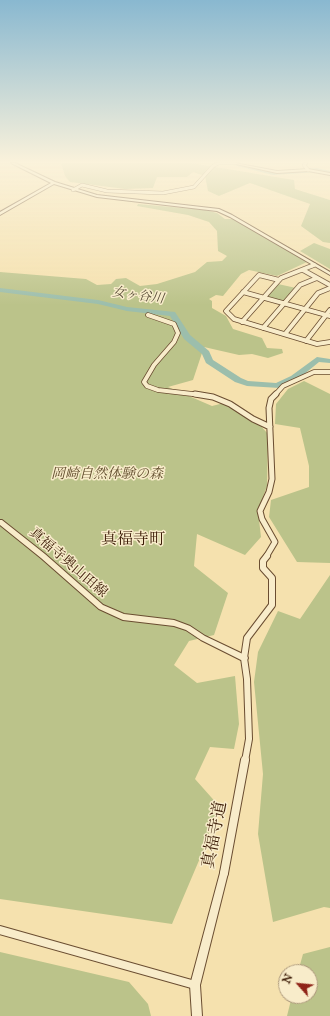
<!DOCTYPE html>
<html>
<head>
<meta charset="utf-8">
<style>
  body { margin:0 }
  #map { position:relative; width:330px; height:1016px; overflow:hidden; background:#f5e1ae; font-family:"IM FELL Great Primer",serif }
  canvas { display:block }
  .north { position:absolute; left:278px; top:964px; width:40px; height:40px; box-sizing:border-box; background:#f8ecca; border:1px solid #ad997c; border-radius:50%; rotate:297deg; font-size:11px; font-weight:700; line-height:16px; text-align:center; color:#3c1c07 }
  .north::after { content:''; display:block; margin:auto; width:14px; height:18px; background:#8f2418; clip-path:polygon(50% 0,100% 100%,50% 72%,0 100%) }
</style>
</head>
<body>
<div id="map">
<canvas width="330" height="1016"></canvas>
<div class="north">N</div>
</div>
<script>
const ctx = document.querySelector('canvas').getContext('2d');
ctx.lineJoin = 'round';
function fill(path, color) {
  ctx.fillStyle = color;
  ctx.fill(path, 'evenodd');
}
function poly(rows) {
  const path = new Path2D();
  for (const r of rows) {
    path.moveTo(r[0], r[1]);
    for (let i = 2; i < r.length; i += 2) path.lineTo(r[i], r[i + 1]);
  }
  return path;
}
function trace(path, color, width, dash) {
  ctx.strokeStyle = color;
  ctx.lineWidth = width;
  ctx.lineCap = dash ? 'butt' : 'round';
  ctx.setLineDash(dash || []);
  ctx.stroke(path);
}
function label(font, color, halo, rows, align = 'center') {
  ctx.font = font + ' "IM FELL Great Primer","Noto Serif JP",serif';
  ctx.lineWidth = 3;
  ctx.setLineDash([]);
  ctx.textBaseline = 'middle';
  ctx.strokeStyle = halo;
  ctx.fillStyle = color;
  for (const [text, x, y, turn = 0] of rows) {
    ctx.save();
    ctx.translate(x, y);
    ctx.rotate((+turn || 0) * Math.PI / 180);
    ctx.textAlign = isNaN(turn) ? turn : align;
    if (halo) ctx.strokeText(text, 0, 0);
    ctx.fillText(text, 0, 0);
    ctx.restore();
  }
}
const green = poly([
  [61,163,191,163,294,180,295,189,330,200,330,243,323,242,301,226,310,204,250,183,219,196,208,191,205,176,193,172,187,177,157,177,153,188,125,189,70,182,65,176],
  [138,204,205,210,217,213,225,219,233,219,307,262,277,276,249,270,241,274,223,296,216,295,209,299,212,301,212,308,226,316,233,329,262,338,267,348,282,349,283,353,268,358,252,354,239,355,204,347,193,380,168,387,212,406,224,403,260,425,268,434,267,486,258,511,261,537,245,555,197,534,194,566,228,593,214,635,189,641,174,665,197,683,235,676,239,724,234,749,210,747,195,779,219,806,203,851,172,924,0,899,0,272,86,279,97,285,111,284,116,279,126,278,140,286,157,284,195,272,207,262,222,261,227,256,218,251,217,231,209,222,188,215,137,206],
  [314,243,330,249,330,269,300,251],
  [278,284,296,288,284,302,265,297],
  [304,381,330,394,330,563,297,562,269,517,271,500,309,487,309,466,300,428,275,424,276,404,288,389],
  [330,575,330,908,324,907,273,922,258,834,263,774,254,682,258,652,278,611,300,619],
  [330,947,330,1016,287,1016,292,996,310,996,310,972,298,972,303,954],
  [0,952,129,982,148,1004,151,1016,0,1016]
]);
const river = poly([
  [229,163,236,163,273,171,317,168,330,171,330,175,317,172,273,175,229,164,229,163],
  [0,288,98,300,127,307,175,312,190,335,209,351,213,360,241,378,248,381,276,383,291,376,317,357,330,359,330,363,319,362,297,380,280,388,247,386,235,382,206,363,202,354,184,339,170,316,127,311,98,304,0,292,0,288]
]);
const minorFar4 = poly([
  [306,163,304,165,308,170],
  [73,190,82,185,107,191,163,193,194,187,213,166,219,163,235,163],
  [312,266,314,265]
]);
const minorFar3 = poly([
  [303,270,330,285],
  [279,280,259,275,226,311,234,319,317,344,330,342],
  [243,292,330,316],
  [148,315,174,324,178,333,174,342,154,365,144,382,147,386,158,390,201,395],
  [242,322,281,278,314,265],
  [263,328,300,285,317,278],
  [285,334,318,293,330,288],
  [306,341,330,310],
  [275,395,283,386,314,372,330,372]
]);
const minorFar2 = poly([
  [195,394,213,397,230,404,253,419,270,427],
  [266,557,275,542,262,519,260,511,269,492,272,479,269,408,271,399,276,394]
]);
const minorFar1 = poly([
  [245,761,249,739,247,679,244,658,247,638,272,605,272,578,263,568,263,561,267,556]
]);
const minor = poly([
  [224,873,245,760],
  [0,930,195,985]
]);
const tertiary = poly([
  [11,163,15,163,55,182,97,195,219,209,232,215,330,272,330,275,230,217,217,211,97,197,54,184,0,215,0,212,51,183,11,163],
  [235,163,277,171,308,169,330,173,330,175,308,171,277,173,236,164,235,163],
  [0,520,2,520,45,554,103,605,124,614,174,620,190,626,205,636,247,656,248,658,247,660,244,661,241,660,201,640,186,630,174,626,123,620,99,609,41,558,0,525,0,520],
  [224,869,227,870,228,873,200,985,202,1016,192,1016,190,985,220,873,221,870,224,869]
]);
const farWaternames = [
  ["女ヶ谷川",138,296,8]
];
const parkNames = [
  ["岡崎自然体験の森",107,475]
];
const streetNames = [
  ["真福寺奥山田線",68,563,41]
];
const quarterNames = [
  ["真福寺町",133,540]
];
const nearStreetnames = [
  ["真福寺道",215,835,-79]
];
fill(green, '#bbc38a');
fill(river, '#9cbeac');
trace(minorFar4, '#6a4d31', 4);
trace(minorFar3, '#6a4d31', 5.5);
trace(minorFar2, '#6a4d31', 7);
trace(minorFar1, '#6a4d31', 8);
trace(minor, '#6a4d31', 10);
trace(tertiary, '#6a4d31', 2);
trace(minorFar4, '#f8ecca', 3);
trace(minorFar3, '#f8ecca', 4);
trace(minorFar2, '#f8ecca', 5);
trace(minorFar1, '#f8ecca', 6);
trace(minor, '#f8ecca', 8);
fill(tertiary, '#f8ecca');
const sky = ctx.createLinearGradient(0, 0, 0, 305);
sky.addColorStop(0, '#89b8d0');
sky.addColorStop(0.53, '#faf2db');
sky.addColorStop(1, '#faf2db00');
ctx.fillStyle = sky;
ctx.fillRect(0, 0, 330, 305);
label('italic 13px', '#594d39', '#f8ecca', farWaternames);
label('italic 14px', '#624e2e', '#f8ecca', parkNames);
label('14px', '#3c1c07', '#f8ecca', streetNames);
label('16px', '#3c1c07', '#f8ecca', quarterNames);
label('17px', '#3c1c07', '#f8ecca', nearStreetnames);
</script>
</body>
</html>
